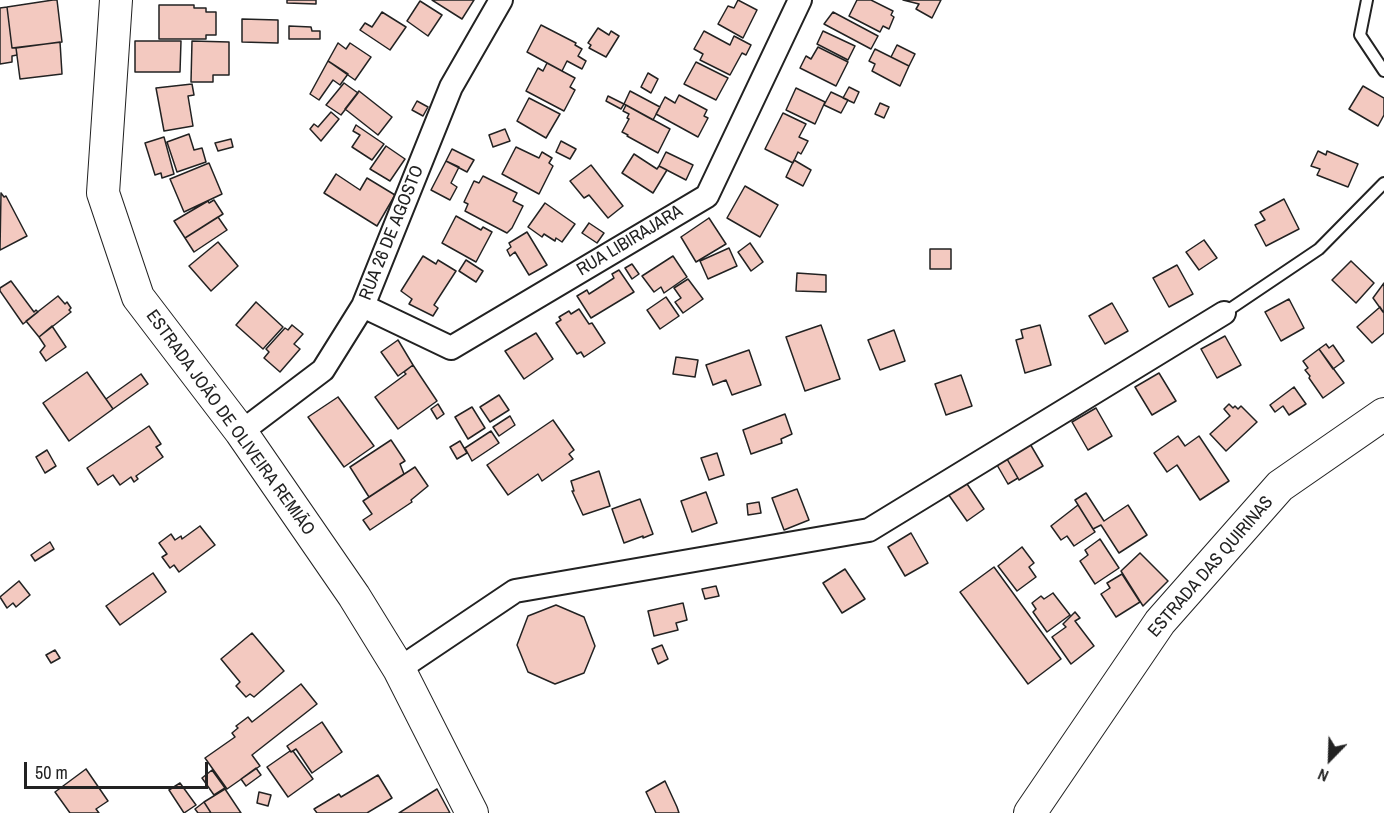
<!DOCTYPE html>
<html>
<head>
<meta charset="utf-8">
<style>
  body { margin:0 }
  #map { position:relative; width:1384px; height:813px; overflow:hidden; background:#fff; font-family:"Archivo Narrow",sans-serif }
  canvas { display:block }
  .north { position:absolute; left:1300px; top:729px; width:60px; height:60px; -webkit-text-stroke:4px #fff; paint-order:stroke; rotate:203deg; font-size:16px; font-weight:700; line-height:24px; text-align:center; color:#222 }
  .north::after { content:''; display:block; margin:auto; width:21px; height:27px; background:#222; clip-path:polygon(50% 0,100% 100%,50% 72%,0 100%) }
  .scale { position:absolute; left:24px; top:762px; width:184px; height:27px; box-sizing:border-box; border:3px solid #222; border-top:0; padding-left:8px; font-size:18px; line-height:21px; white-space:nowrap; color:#222; -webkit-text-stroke:4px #fff; paint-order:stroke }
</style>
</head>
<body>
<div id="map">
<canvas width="1384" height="813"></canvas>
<div class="north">N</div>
<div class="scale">50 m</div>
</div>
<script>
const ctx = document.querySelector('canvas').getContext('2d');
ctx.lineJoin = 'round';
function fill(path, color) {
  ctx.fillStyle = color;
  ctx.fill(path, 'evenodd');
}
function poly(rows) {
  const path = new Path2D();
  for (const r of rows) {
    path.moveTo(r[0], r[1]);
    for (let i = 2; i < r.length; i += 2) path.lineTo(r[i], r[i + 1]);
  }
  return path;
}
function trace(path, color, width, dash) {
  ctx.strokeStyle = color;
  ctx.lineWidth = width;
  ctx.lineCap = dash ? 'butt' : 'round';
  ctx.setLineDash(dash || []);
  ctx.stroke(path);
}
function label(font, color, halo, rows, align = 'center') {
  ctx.font = font + ' "Archivo Narrow",sans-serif';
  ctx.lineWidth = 4.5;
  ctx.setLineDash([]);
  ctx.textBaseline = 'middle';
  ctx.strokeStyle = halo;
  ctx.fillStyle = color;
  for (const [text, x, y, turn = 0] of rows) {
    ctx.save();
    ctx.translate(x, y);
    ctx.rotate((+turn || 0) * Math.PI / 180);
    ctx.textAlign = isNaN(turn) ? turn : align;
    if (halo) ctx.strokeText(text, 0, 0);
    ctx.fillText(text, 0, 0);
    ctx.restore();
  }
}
const building = poly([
  [53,0,57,0,62,42,12,48,7,7,53,0],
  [287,0,316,0,316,4,287,3,287,0],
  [432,0,474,0,462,19,432,0],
  [738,0,757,10,743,38,718,24,728,6,734,8,738,0],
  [857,0,871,0,893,11,891,15,894,17,889,29,883,26,880,32,849,16,857,0],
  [903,0,941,0,932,18,916,9,919,4,903,0],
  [420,1,442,15,428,36,407,21,420,1],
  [159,5,194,5,194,8,206,8,206,12,216,12,216,35,206,35,206,39,159,39,159,5],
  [7,7,12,48,16,48,17,55,12,56,12,62,0,64,0,8,7,7],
  [382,12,406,27,390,50,360,30,365,23,372,27,382,12],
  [833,12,878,36,871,49,824,24,833,12],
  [242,19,278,20,278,43,242,42,242,19],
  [541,25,576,43,575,45,582,49,578,56,586,61,582,69,567,61,562,71,527,52,541,25],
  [289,26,311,27,312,31,320,31,320,39,289,39,289,26],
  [598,28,609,35,611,31,619,36,606,57,589,48,591,45,588,43,598,28],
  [704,31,730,45,734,36,751,45,746,55,742,53,730,75,700,60,703,54,694,49,704,31],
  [823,31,855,46,848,60,817,44,823,31],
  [135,41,181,41,180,72,135,72,135,41],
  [192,41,229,42,229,75,213,75,213,82,191,82,192,41],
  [60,42,62,74,20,79,16,48,60,42],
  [338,43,346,49,350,43,371,57,355,80,328,61,338,43],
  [897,45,915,54,909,66,891,57,897,45],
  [818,47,848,62,836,86,800,68,806,56,811,59,818,47],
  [875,49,909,66,900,86,872,71,875,64,869,61,875,49],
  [328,61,348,74,340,85,333,80,319,100,310,94,328,61],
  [696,62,728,78,716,100,684,84,696,62],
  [547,63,575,78,570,87,575,90,564,111,526,91,538,68,543,71,547,63],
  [648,73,658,79,651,93,641,87,648,73],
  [344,83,358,93,341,115,326,105,344,83],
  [192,84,194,95,188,96,193,126,164,131,156,88,192,84],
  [1363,86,1384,98,1384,115,1378,126,1349,109,1363,86],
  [849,87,859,92,854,103,843,98,849,87],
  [796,88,825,102,815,124,786,110,796,88],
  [359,91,392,117,378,135,345,109,359,91],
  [630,91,660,107,653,120,624,104,630,91],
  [831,92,848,100,841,113,824,105,831,92],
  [679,95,707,110,704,116,708,118,698,137,656,114,665,97,675,103,679,95],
  [608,96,624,104,621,109,606,101,608,96],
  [529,98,560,114,546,138,517,121,529,98],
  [417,101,428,107,423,116,412,110,417,101],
  [880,103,889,107,884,118,875,114,880,103],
  [626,105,670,129,658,153,627,136,628,135,622,132,629,119,627,118,629,114,623,111,626,105],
  [331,112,339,119,321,141,310,129,314,124,318,127,331,112],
  [783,113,806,124,799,137,808,141,801,154,798,152,793,163,765,149,783,113],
  [356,125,384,144,372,160,352,147,360,135,353,131,356,125],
  [505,129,510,141,493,147,489,135,505,129],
  [189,134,194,150,202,148,206,162,177,172,167,142,189,134],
  [164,137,174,174,162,178,161,173,155,175,145,143,164,137],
  [231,139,233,147,218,151,215,143,231,139],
  [561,141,576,149,570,159,556,152,561,141],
  [386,146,405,159,390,181,370,169,386,146],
  [516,147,539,158,542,152,552,158,549,163,553,166,539,194,502,174,516,147],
  [452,149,474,160,467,172,446,161,452,149],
  [1318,151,1326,155,1327,151,1358,164,1348,187,1317,175,1320,169,1311,166,1318,151],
  [666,152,693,165,686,180,659,166,666,152],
  [634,154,657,169,659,166,667,170,653,193,622,173,634,154],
  [794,160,811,170,803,186,786,177,794,160],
  [446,161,459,167,451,183,457,187,450,200,431,190,446,161],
  [209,163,222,194,184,212,170,179,209,163],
  [591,165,623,206,608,218,589,195,584,198,570,181,591,165],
  [336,174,360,190,367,178,395,195,377,226,324,193,336,174],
  [483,176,517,193,513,201,523,206,512,228,507,233,465,211,468,204,464,202,474,181,479,183,483,176],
  [745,186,778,205,760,237,727,218,745,186],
  [1,193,4,197,6,196,27,236,0,250,1,193],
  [1284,199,1299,229,1266,246,1255,225,1265,220,1260,212,1284,199],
  [214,200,223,214,185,238,174,221,208,201,209,203,214,200],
  [545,203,575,224,562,242,556,238,555,241,544,234,542,237,528,227,545,203],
  [456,216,481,230,483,227,492,232,476,262,442,243,456,216],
  [218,217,227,230,194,252,185,238,218,217],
  [709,218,726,244,696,262,681,237,709,218],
  [589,223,604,233,597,243,582,233,589,223],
  [527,232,547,265,529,275,515,252,510,256,507,250,511,247,509,243,527,232],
  [1204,240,1217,258,1199,270,1186,252,1204,240],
  [218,242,238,266,211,291,189,266,218,242],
  [750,243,763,262,751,271,738,252,750,243],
  [729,248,737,266,708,279,700,261,729,248],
  [930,249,951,249,951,269,930,269,930,249],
  [423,256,436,264,438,260,456,271,434,305,438,308,433,316,409,304,412,299,401,291,423,256],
  [673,256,687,277,664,293,661,287,654,292,642,276,673,256],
  [466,260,483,271,476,282,459,271,466,260],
  [1351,261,1374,283,1356,303,1332,280,1351,261],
  [632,264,639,274,632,279,625,268,632,264],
  [1177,265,1193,294,1169,307,1153,278,1177,265],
  [619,270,634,292,591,318,577,296,587,290,589,294,614,278,612,274,619,270],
  [797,273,826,275,826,292,796,291,797,273],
  [688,279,703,299,683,313,675,302,681,298,674,288,688,279],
  [11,281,34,312,36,310,38,312,23,324,0,291,0,288,11,281],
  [1384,283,1384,311,1383,312,1373,298,1384,283],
  [58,296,65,304,67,302,71,308,69,310,71,312,39,337,26,321,58,296],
  [666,297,679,316,660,329,647,310,666,297],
  [1289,299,1304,328,1281,341,1265,312,1289,299],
  [256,302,283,327,263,349,236,325,256,302],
  [1112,303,1128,331,1105,344,1089,316,1112,303],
  [1380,307,1384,313,1384,333,1372,343,1357,327,1380,307],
  [579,309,589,324,592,323,605,343,584,357,581,352,577,354,556,323,561,320,559,317,569,311,571,314,579,309],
  [292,325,303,334,294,344,300,349,280,372,264,358,269,352,266,349,285,328,288,330,292,325],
  [821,325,840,379,805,391,786,337,821,325],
  [1040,325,1051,365,1025,373,1016,340,1023,338,1021,330,1040,325],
  [52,326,66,347,46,361,40,352,45,346,39,337,52,326],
  [894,330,905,361,880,370,868,340,894,330],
  [536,333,553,359,524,379,505,351,536,333],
  [1225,336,1241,365,1217,378,1201,349,1225,336],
  [398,340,413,365,398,376,381,352,398,340],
  [1326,344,1329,348,1333,345,1344,361,1333,369,1319,349,1326,344],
  [1319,349,1344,383,1323,398,1309,378,1310,376,1305,370,1308,368,1303,361,1319,349],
  [749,350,761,385,732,395,726,380,713,385,706,365,749,350],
  [676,357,698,360,695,377,673,374,676,357],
  [413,365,437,401,398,429,375,397,406,374,404,372,413,365],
  [87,372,113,409,69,441,43,403,87,372],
  [1159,373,1176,401,1152,415,1135,387,1159,373],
  [141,374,148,384,113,409,106,399,141,374],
  [961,375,972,406,946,415,935,384,961,375],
  [1294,387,1306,404,1289,415,1283,406,1275,412,1270,405,1294,387],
  [499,395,509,410,490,422,480,407,499,395],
  [338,397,374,446,344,467,308,417,338,397],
  [438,404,444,414,437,419,431,409,438,404],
  [1229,404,1233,408,1235,406,1238,409,1241,406,1257,422,1226,451,1210,434,1230,416,1224,409,1229,404],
  [472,407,485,428,468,439,455,417,472,407],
  [1096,408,1112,436,1088,450,1072,422,1096,408],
  [785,414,792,434,781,439,782,443,751,454,743,430,785,414],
  [510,416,515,425,499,436,493,427,510,416],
  [553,420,574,450,569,454,573,459,542,481,538,474,508,495,487,465,553,420],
  [149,426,161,444,156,447,163,457,136,476,138,479,134,482,131,477,120,485,113,475,98,485,87,468,149,426],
  [491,431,499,443,472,461,465,448,491,431],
  [1178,436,1185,446,1199,436,1229,481,1200,500,1177,465,1167,472,1154,453,1178,436],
  [1026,437,1043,466,1019,480,1003,452,1026,437],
  [391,440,405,461,400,464,404,474,369,497,350,467,391,440],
  [460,441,467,453,457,459,450,447,460,441],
  [47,450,56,466,45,473,36,457,47,450],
  [1003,452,1018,478,1008,484,993,458,1003,452],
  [717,453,724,475,709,480,701,458,717,453],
  [415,467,428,486,411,500,412,502,370,530,363,520,372,514,363,501,415,467],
  [599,471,610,506,583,515,572,491,574,491,571,481,599,471],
  [963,478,984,509,967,521,946,491,963,478],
  [797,489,809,520,784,530,772,498,797,489],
  [706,492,717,523,692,532,681,501,706,492],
  [1086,493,1104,521,1128,505,1147,535,1119,553,1101,525,1093,529,1075,500,1086,493],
  [640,499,653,534,643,538,643,536,624,543,612,509,640,499],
  [759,502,761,513,748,515,747,504,759,502],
  [1078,505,1095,532,1074,546,1067,536,1061,540,1051,526,1078,505],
  [200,526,215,545,179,572,174,565,170,568,162,557,167,554,159,543,171,534,175,540,181,536,182,539,200,526],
  [911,533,928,563,905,576,888,547,911,533],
  [1100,539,1119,568,1095,584,1080,561,1088,555,1085,550,1100,539],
  [50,542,54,549,35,561,31,555,50,542],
  [1022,547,1034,563,1029,567,1036,577,1017,591,998,566,1022,547],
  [1140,553,1168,581,1143,606,1121,571,1140,553],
  [994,567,1061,659,1028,684,960,592,994,567],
  [845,569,865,599,842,613,823,583,845,569],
  [153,573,166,592,120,625,106,606,153,573],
  [1122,574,1140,602,1116,617,1101,594,1110,588,1107,583,1122,574],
  [19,581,30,595,16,607,13,603,7,608,0,597,19,581],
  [716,586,719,596,705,599,702,589,716,586],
  [1053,593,1070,615,1047,632,1033,612,1036,609,1032,603,1041,596,1044,599,1053,593],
  [683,603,687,620,676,623,678,630,654,636,648,611,683,603],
  [556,605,584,617,595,646,584,673,555,684,528,672,517,645,528,616,556,605],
  [1075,612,1080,618,1075,621,1094,646,1071,664,1052,637,1066,627,1063,624,1075,612],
  [252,633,284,671,254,697,250,694,246,697,236,686,240,682,221,659,252,633],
  [662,645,668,659,658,664,652,649,662,645],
  [55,650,60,658,51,663,46,655,55,650],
  [301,684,317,704,252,755,260,766,227,789,205,758,235,737,232,733,238,728,236,726,248,717,252,722,301,684],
  [322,722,342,752,312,773,296,749,291,752,287,746,322,722],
  [290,751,291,752,293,751,313,779,288,797,267,767,290,751],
  [256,768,261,775,246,786,241,779,256,768],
  [86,769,108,801,96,809,99,813,70,813,55,792,86,769],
  [212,770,225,788,214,795,202,778,212,770],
  [378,775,392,798,367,813,317,813,314,809,339,794,341,797,378,775],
  [665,781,677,807,679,813,656,813,646,792,665,781],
  [180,783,196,805,184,813,169,790,180,783],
  [225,789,241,813,211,813,204,802,225,789],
  [437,789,450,813,399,813,437,789],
  [259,792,271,795,268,806,257,803,259,792],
  [204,802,211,813,198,813,195,809,204,802]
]);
const lane = poly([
  [1367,0,1360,35,1384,71],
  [1224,313,1319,249,1384,183]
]);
const street = poly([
  [363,306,451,348,707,196,800,0],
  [241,432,323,370,363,306,451,87,501,0],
  [399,669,515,591,869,530,1224,313]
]);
const secondary = poly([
  [116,0,103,193,138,297,241,432,354,596,399,669,472,813],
  [1030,813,1160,622,1280,486,1384,414]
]);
const streetNames = [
  ["RUA 26 DE AGOSTO",392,233,-68],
  ["RUA LIBIRAJARA",630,241,-31],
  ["ESTRADA JOÃO DE OLIVEIRA REMIÃO",230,423,54],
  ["ESTRADA DAS QUIRINAS",1211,567,-49]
];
fill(building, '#f3c9c0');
trace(building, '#222', 1.5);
trace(lane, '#222', 14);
trace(street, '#222', 26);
trace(secondary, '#222', 34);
trace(lane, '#fff', 10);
trace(street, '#fff', 22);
trace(secondary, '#fff', 32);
label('18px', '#222', '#fff', streetNames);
</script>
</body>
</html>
